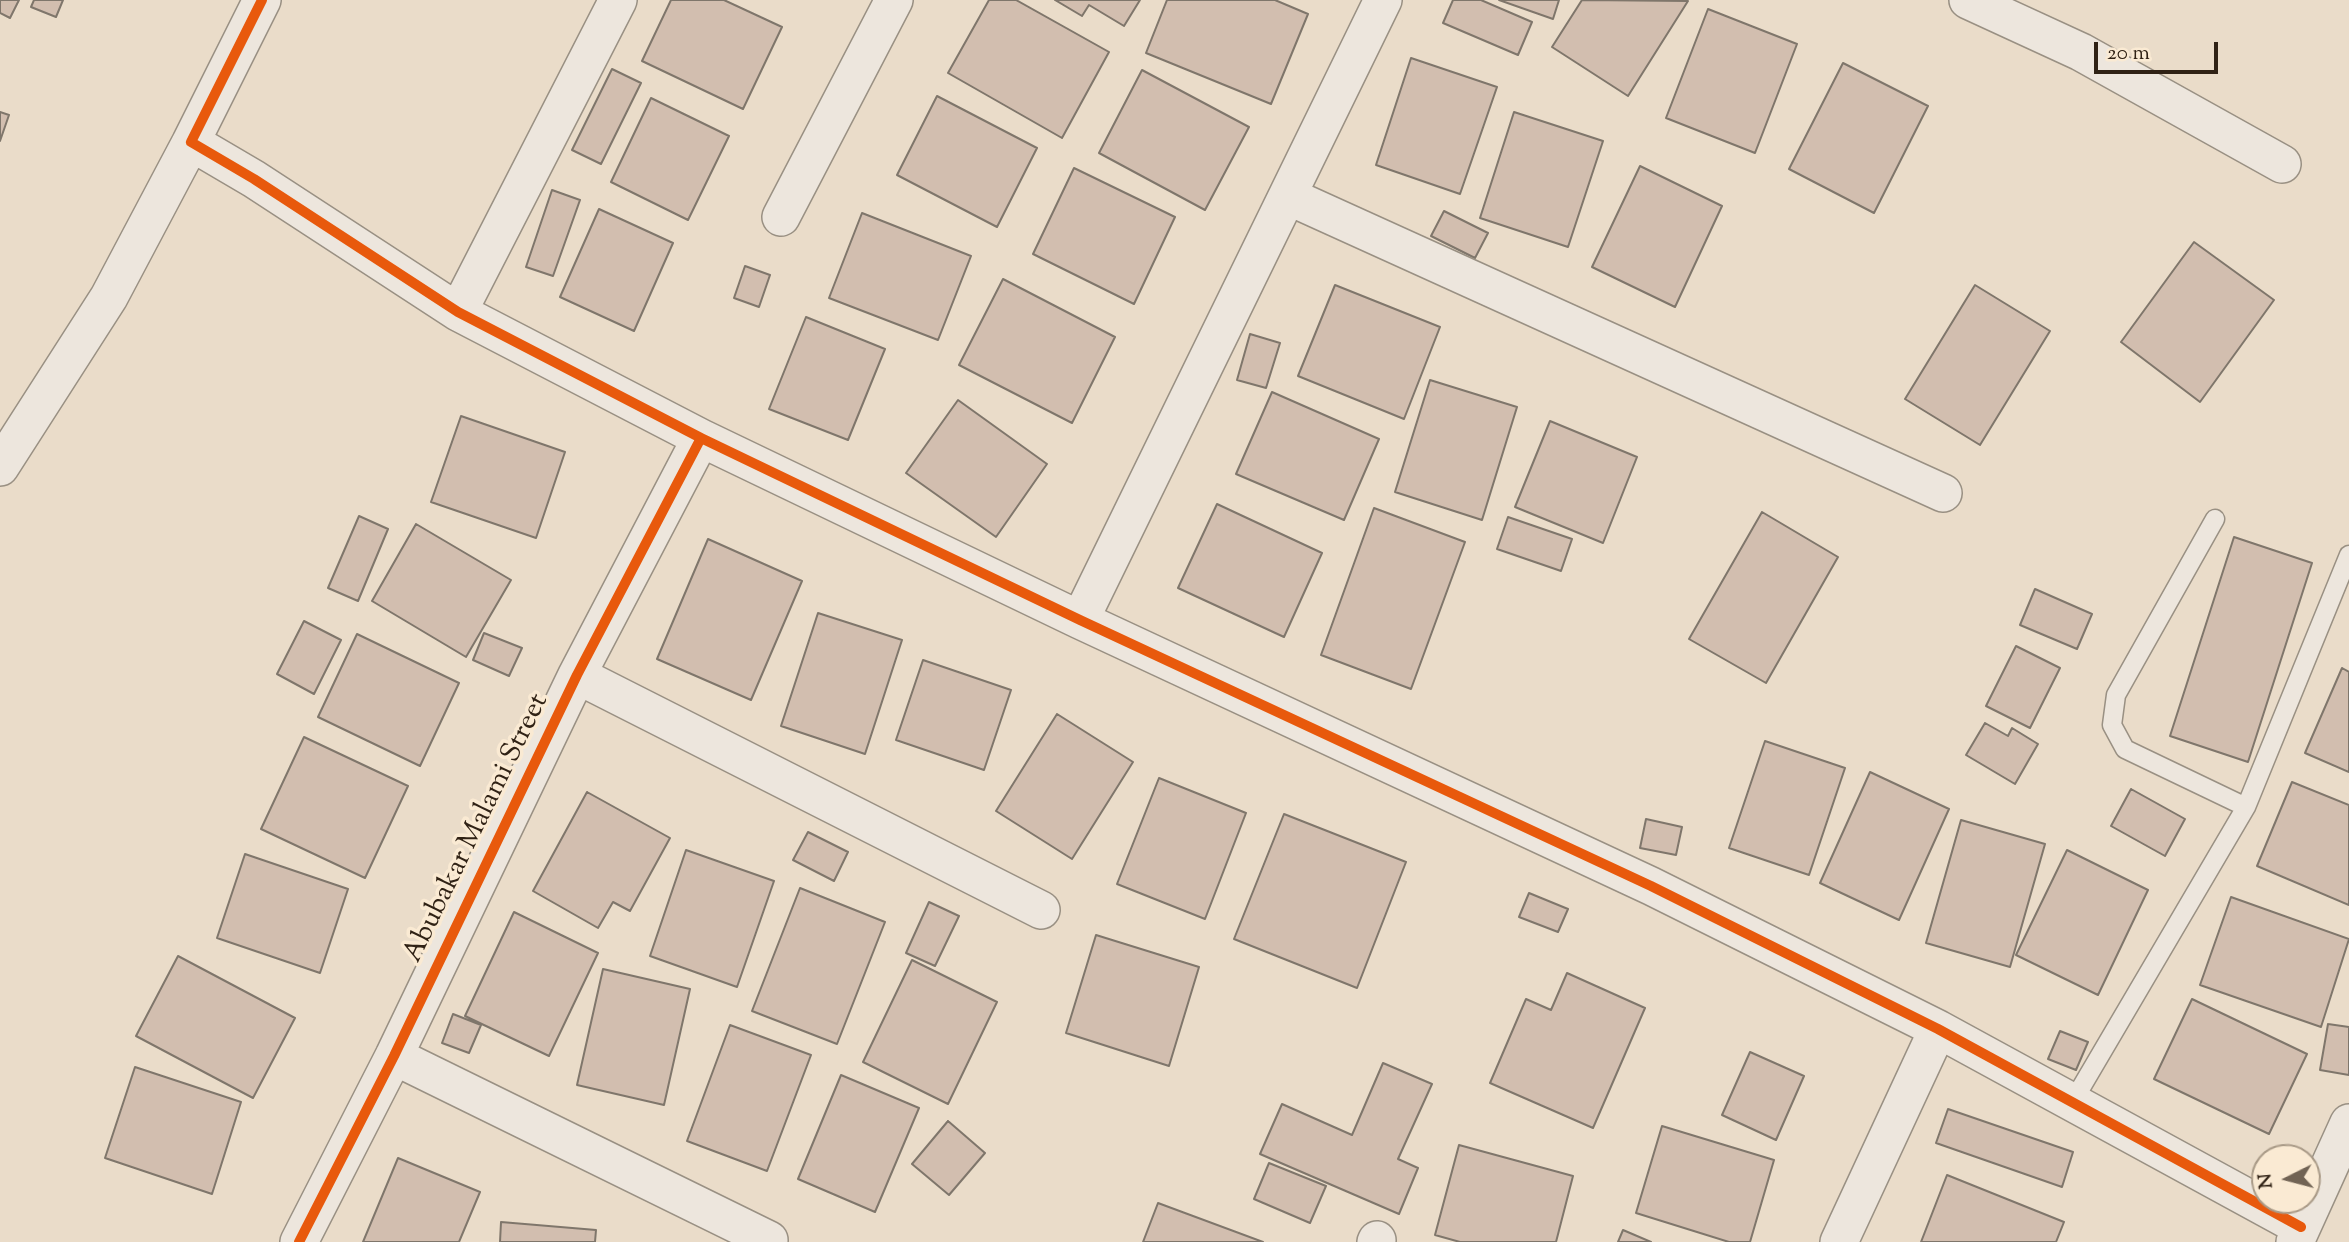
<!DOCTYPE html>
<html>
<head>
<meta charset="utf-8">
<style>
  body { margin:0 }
  #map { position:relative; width:2349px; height:1242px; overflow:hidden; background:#eadcc9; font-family:"Sorts Mill Goudy",serif }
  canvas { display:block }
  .north { position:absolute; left:2251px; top:1144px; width:70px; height:70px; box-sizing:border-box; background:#faead3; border:2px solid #a99a87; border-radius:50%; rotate:264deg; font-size:19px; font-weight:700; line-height:28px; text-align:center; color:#302215 }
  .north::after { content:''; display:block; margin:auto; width:24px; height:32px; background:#716354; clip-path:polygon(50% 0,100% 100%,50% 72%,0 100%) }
  .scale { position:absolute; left:2094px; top:42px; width:124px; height:32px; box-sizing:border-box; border:4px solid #302215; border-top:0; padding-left:9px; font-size:21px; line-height:24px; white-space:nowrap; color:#302215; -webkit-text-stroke:5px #faead3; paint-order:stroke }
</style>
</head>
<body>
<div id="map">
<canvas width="2349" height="1242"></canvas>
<div class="north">N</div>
<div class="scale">20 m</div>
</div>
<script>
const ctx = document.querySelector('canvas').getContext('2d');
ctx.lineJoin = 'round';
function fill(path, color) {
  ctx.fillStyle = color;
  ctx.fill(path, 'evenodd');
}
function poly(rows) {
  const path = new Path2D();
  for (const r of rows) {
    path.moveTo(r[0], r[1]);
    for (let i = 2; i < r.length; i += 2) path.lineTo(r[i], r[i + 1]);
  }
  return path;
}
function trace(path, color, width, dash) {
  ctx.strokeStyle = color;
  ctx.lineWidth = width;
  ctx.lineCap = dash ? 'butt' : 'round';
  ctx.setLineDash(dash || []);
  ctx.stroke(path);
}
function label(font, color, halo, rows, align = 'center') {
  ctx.font = font + ' "Sorts Mill Goudy",serif';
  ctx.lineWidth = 7;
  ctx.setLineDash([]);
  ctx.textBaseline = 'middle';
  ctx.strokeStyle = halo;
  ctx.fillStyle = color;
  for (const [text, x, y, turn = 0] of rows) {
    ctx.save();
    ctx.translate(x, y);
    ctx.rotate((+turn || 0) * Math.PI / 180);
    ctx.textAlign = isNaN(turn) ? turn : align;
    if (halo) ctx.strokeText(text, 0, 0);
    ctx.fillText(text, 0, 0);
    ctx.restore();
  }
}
const building = poly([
  [0,0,19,0,10,18,0,13,0,0],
  [34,0,63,0,56,17,31,7,34,0],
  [671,0,724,0,782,27,743,109,642,61,671,0],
  [989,0,1016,0,1109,52,1062,138,948,73,989,0],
  [1055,0,1140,0,1124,26,1089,5,1082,16,1055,0],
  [1167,0,1275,0,1308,14,1271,104,1146,53,1167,0],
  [1453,0,1481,0,1532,22,1518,55,1443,23,1453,0],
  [1499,0,1559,0,1553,19,1499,0],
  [1582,0,1688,1,1628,96,1552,47,1582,0],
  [1708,9,1797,44,1755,153,1666,118,1708,9],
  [1411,58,1497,87,1460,194,1376,165,1411,58],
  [1843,63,1928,106,1874,213,1789,169,1843,63],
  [612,69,641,83,601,164,572,150,612,69],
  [1142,70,1249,127,1205,210,1099,153,1142,70],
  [937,96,1037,148,997,227,897,175,937,96],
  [651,98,729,136,688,220,611,182,651,98],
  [0,112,9,115,0,141,0,112],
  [1514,112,1603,141,1568,247,1480,218,1514,112],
  [1640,166,1722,206,1675,307,1592,267,1640,166],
  [1074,168,1175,217,1134,304,1033,254,1074,168],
  [552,190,580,200,553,276,526,267,552,190],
  [599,209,673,243,634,331,560,297,599,209],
  [1444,211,1488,233,1475,258,1431,236,1444,211],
  [862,213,971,256,938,340,829,298,862,213],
  [2194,242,2274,300,2200,402,2121,342,2194,242],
  [745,266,770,275,759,307,734,298,745,266],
  [1003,279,1115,337,1072,423,959,365,1003,279],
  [1335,285,1440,327,1404,419,1298,376,1335,285],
  [1975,285,2050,331,1980,445,1905,399,1975,285],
  [806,317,885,349,848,440,769,409,806,317],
  [1250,334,1280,343,1266,388,1237,380,1250,334],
  [1430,380,1517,407,1482,520,1395,492,1430,380],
  [1272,392,1379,439,1344,520,1236,474,1272,392],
  [958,400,1047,464,996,537,906,473,958,400],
  [461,416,565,452,536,538,431,502,461,416],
  [1550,421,1637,457,1603,543,1515,507,1550,421],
  [1217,504,1322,553,1284,637,1178,588,1217,504],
  [1374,508,1465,542,1411,689,1321,655,1374,508],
  [1762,512,1838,557,1766,683,1689,639,1762,512],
  [359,516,388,529,358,601,328,588,359,516],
  [1508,517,1572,539,1561,571,1497,549,1508,517],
  [416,524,511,580,466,657,372,601,416,524],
  [2234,537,2312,563,2248,762,2170,736,2234,537],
  [708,539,802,581,751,700,657,659,708,539],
  [2035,589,2092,614,2077,649,2020,625,2035,589],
  [818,613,902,640,865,754,781,726,818,613],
  [304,621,341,640,314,694,277,674,304,621],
  [484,633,522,648,509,676,473,660,484,633],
  [357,634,459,683,420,766,318,717,357,634],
  [2016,646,2060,668,2030,728,1986,706,2016,646],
  [923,660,1011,690,984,770,896,740,923,660],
  [2342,668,2349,672,2349,772,2305,753,2342,668],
  [1057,714,1133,762,1072,859,996,811,1057,714],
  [1985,723,2008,736,2012,728,2038,744,2015,784,1966,755,1985,723],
  [304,737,408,786,365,878,261,829,304,737],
  [1765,741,1845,768,1809,875,1729,848,1765,741],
  [1870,772,1949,809,1899,920,1820,883,1870,772],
  [1159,778,1246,813,1205,919,1117,884,1159,778],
  [2292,782,2349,805,2349,905,2257,866,2292,782],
  [2131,789,2185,819,2165,856,2111,826,2131,789],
  [587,792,670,838,630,911,613,902,598,928,533,891,587,792],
  [1284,814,1406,862,1357,988,1234,939,1284,814],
  [1646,819,1682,827,1676,855,1640,848,1646,819],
  [1961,820,2045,844,2010,967,1926,943,1961,820],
  [808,832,848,852,834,881,793,860,808,832],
  [686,850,774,881,737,987,650,956,686,850],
  [2067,850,2148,890,2098,995,2016,955,2067,850],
  [245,854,348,889,320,973,217,938,245,854],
  [800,888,885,922,837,1044,752,1011,800,888],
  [1529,893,1568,909,1558,932,1519,917,1529,893],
  [2231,897,2349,939,2321,1027,2200,985,2231,897],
  [929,902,959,916,935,966,906,953,929,902],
  [514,912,598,953,549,1056,465,1016,514,912],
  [1096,935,1199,967,1169,1066,1066,1033,1096,935],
  [178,956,295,1018,253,1098,136,1036,178,956],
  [912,960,997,1002,948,1104,863,1062,912,960],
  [603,969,690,989,664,1105,577,1085,603,969],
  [1567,973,1645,1008,1593,1128,1490,1083,1526,999,1551,1010,1567,973],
  [2192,999,2307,1054,2269,1134,2154,1079,2192,999],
  [453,1014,481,1025,469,1053,442,1043,453,1014],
  [2328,1024,2349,1027,2349,1075,2320,1070,2328,1024],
  [730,1025,811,1055,767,1171,687,1141,730,1025],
  [2060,1031,2088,1042,2076,1070,2048,1059,2060,1031],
  [1750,1052,1804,1076,1776,1140,1722,1115,1750,1052],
  [1383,1063,1432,1084,1398,1159,1418,1168,1399,1214,1260,1154,1282,1104,1352,1135,1383,1063],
  [135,1067,241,1102,212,1194,105,1158,135,1067],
  [841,1075,919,1108,875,1212,798,1179,841,1075],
  [1948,1109,2073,1152,2062,1187,1936,1143,1948,1109],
  [948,1121,985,1153,949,1195,912,1164,948,1121],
  [1662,1126,1774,1160,1750,1242,1729,1242,1636,1213,1662,1126],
  [1459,1145,1573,1176,1556,1242,1460,1242,1435,1235,1459,1145],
  [398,1158,480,1192,459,1242,363,1242,398,1158],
  [1269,1163,1326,1186,1310,1223,1254,1199,1269,1163],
  [1947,1175,2064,1222,2056,1242,1921,1242,1947,1175],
  [1158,1203,1263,1242,1143,1242,1158,1203],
  [501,1222,596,1230,595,1242,500,1242,501,1222],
  [1623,1230,1651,1242,1618,1242,1623,1230]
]);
const service = poly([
  [2215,519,2116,695,2112,725,2125,749,2246,807],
  [2072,1103,2246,807,2349,555]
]);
const minor = poly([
  [262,0,191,142,254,179,458,312,701,438,1080,620,1651,886,1938,1029,2301,1227],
  [1968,0,2081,52,2282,164],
  [1288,196,1943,493],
  [781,217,894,0],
  [458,312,618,0],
  [0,467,109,297,191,142],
  [1080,620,1383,0],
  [577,675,1041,910],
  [394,1056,769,1240],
  [299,1242,394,1056,577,675,701,438],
  [1376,1242,1377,1240],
  [1839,1242,1938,1029],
  [2295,1242,2349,1123]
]);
const cycleway = poly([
  [262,0,191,142,254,179,458,312,701,438,1080,620,1651,886,1938,1029,2301,1227],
  [299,1242,394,1056,577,675,701,438]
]);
const streetNames = [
  ["Abubakar Malami Street",478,829,-64]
];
fill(building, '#d2beaf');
trace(building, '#7f766b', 2);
trace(service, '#999083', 21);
trace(minor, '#999083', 40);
trace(service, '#ede6dd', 18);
trace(minor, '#ede6dd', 37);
trace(cycleway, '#e8590c', 10);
label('28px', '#302215', '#faead3', streetNames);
</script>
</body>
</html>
